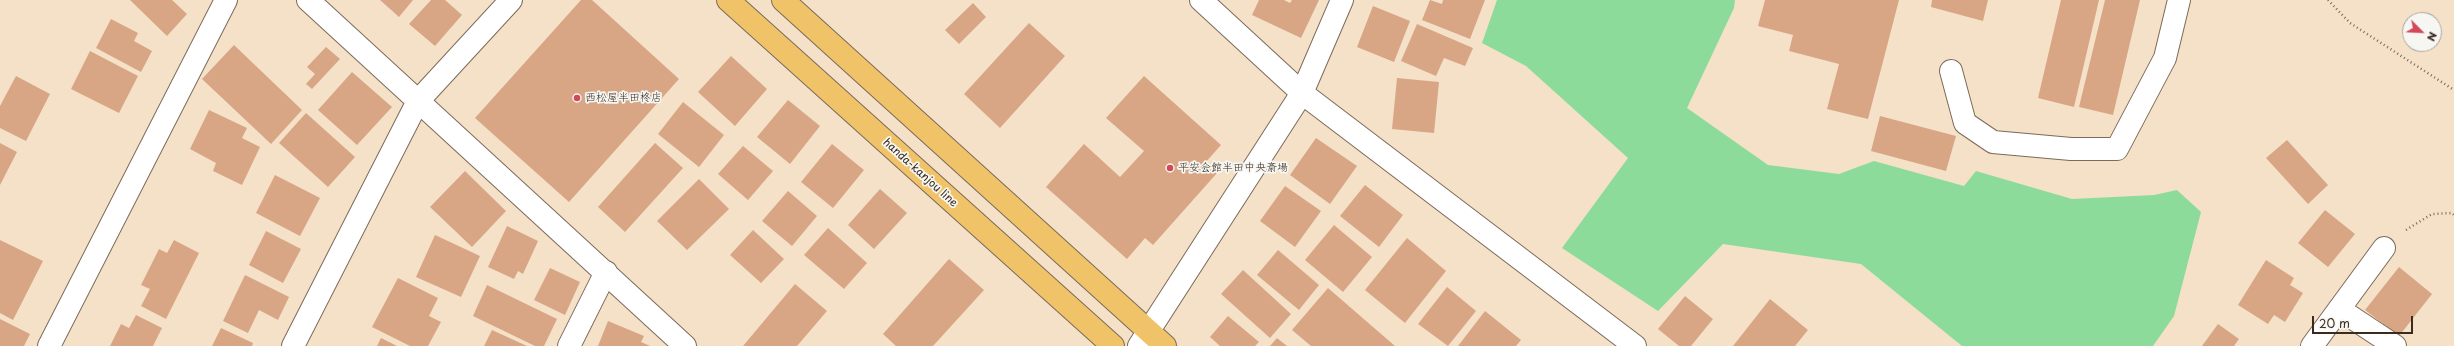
<!DOCTYPE html>
<html>
<head>
<meta charset="utf-8">
<style>
  body { margin:0 }
  #map { position:relative; width:2454px; height:346px; overflow:hidden; background:#f4e1c8; font-family:"Playpen Sans",sans-serif }
  canvas { display:block }
  .north { position:absolute; left:2402px; top:12px; width:40px; height:40px; box-sizing:border-box; background:#f6f6f2; border:1px solid #aba49d; border-radius:50%; rotate:114deg; font-size:11px; font-weight:700; line-height:16px; text-align:center; color:#3b2a1e }
  .north::after { content:''; display:block; margin:auto; width:14px; height:18px; background:#d1495b; clip-path:polygon(50% 0,100% 100%,50% 72%,0 100%) }
  .scale { position:absolute; left:2312px; top:316px; width:101px; height:18px; box-sizing:border-box; border:2px solid #3b2a1e; border-top:0; padding-left:5px; font-size:12px; line-height:14px; white-space:nowrap; color:#3b2a1e; -webkit-text-stroke:3px #f6f6f2; paint-order:stroke }
</style>
</head>
<body>
<div id="map">
<canvas width="2454" height="346"></canvas>
<div class="north">N</div>
<div class="scale">20 m</div>
</div>
<script>
const ctx = document.querySelector('canvas').getContext('2d');
ctx.lineJoin = 'round';
function fill(path, color) {
  ctx.fillStyle = color;
  ctx.fill(path, 'evenodd');
}
function poly(rows) {
  const path = new Path2D();
  for (const r of rows) {
    path.moveTo(r[0], r[1]);
    for (let i = 2; i < r.length; i += 2) path.lineTo(r[i], r[i + 1]);
  }
  return path;
}
function trace(path, color, width, dash) {
  ctx.strokeStyle = color;
  ctx.lineWidth = width;
  ctx.lineCap = dash ? 'butt' : 'round';
  ctx.setLineDash(dash || []);
  ctx.stroke(path);
}
function label(font, color, halo, rows, align = 'center') {
  ctx.font = font + ' "Playpen Sans","Klee One",sans-serif';
  ctx.lineWidth = 3.5;
  ctx.setLineDash([]);
  ctx.textBaseline = 'middle';
  ctx.strokeStyle = halo;
  ctx.fillStyle = color;
  for (const [text, x, y, turn = 0] of rows) {
    ctx.save();
    ctx.translate(x, y);
    ctx.rotate((+turn || 0) * Math.PI / 180);
    ctx.textAlign = isNaN(turn) ? turn : align;
    if (halo) ctx.strokeText(text, 0, 0);
    ctx.fillText(text, 0, 0);
    ctx.restore();
  }
}
const green = poly([
  [1497,0,1735,0,1734,8,1687,108,1768,165,1839,174,1874,161,1964,186,1976,171,2072,199,2154,195,2177,190,2201,212,2174,316,2153,346,1962,346,1861,264,1723,244,1658,311,1562,248,1628,158,1526,66,1482,43]
]);
const building = poly([
  [130,0,172,0,187,14,167,36],
  [380,0,413,0,399,17],
  [431,0,445,0,462,15,435,46,409,24],
  [581,0,592,0,679,79,569,202,475,118],
  [1259,0,1284,0,1290,3,1292,0,1319,0,1301,38,1252,15],
  [1430,0,1442,4,1443,0,1485,0,1470,39,1422,20],
  [1765,0,1899,0,1868,119,1827,109,1839,64,1789,51,1793,35,1758,26],
  [1932,0,1988,0,1983,21,1931,7],
  [2061,0,2099,0,2074,107,2038,98],
  [2105,0,2140,0,2113,115,2079,107],
  [973,3,986,17,959,44,945,30],
  [1373,6,1410,21,1394,62,1357,47],
  [111,19,138,33,134,41,152,51,141,72,96,48],
  [1029,23,1065,56,1000,128,964,94],
  [1417,24,1473,48,1465,66,1444,58,1436,76,1401,61],
  [234,45,302,110,271,144,202,79],
  [326,47,340,59,312,89,306,84,315,74,307,67],
  [90,51,138,76,119,113,71,89],
  [731,56,767,89,735,126,698,92],
  [352,72,392,107,357,145,318,110],
  [16,76,50,94,26,141,0,128,0,106],
  [1144,76,1221,145,1205,163,1217,173,1153,245,1145,238,1127,259,1046,187,1084,144,1120,177,1144,151,1106,118],
  [1397,78,1439,82,1434,133,1392,129],
  [788,100,820,126,790,164,757,137],
  [683,102,724,135,699,167,658,134],
  [209,110,247,128,242,138,260,147,242,185,213,171,216,163,190,149],
  [306,113,355,157,328,187,279,143],
  [1880,116,1956,136,1946,171,1871,151],
  [1316,138,1357,166,1330,204,1290,175],
  [2287,140,2328,185,2308,204,2266,158],
  [0,143,17,152,0,185],
  [655,143,683,168,625,232,598,207],
  [832,144,864,170,833,208,801,182],
  [743,146,773,171,748,200,718,174],
  [465,171,506,211,472,247,430,207],
  [275,175,320,198,300,236,256,213],
  [699,179,729,209,687,250,657,221],
  [1365,185,1403,215,1379,247,1340,216],
  [1285,186,1321,211,1295,247,1260,221],
  [880,189,907,213,874,249,848,225],
  [788,191,817,216,792,246,762,221],
  [2325,210,2355,234,2328,267,2298,243],
  [1334,225,1372,257,1343,292,1305,260],
  [507,226,538,241,523,274,518,271,514,279,488,267],
  [828,228,867,263,844,289,804,255],
  [753,230,784,259,761,283,730,255],
  [266,231,301,249,283,283,249,265],
  [435,235,480,256,461,297,416,277],
  [1407,238,1446,271,1405,323,1365,290],
  [0,240,43,261,13,320,0,313],
  [174,240,199,253,166,319,141,306,150,289,141,285,159,249,167,253],
  [1278,250,1319,285,1299,310,1257,275],
  [949,259,984,290,933,346,896,346,883,334],
  [2266,260,2294,278,2290,285,2303,293,2285,322,2274,315,2268,324,2238,305],
  [2399,267,2432,294,2399,336,2365,310],
  [550,268,580,282,565,315,534,300],
  [1243,270,1291,314,1270,338,1221,294],
  [245,275,289,297,278,320,259,310,248,333,223,321],
  [398,278,438,298,429,316,441,322,428,346,410,346,372,327],
  [795,284,827,311,797,346,743,346],
  [487,285,557,319,544,346,535,346,473,316],
  [1447,287,1476,311,1448,346,1418,324],
  [1328,288,1395,346,1311,346,1292,330],
  [1685,296,1713,319,1691,346,1679,346,1658,329],
  [1770,299,1808,330,1795,346,1733,346],
  [1485,311,1521,340,1516,346,1458,346],
  [136,315,162,328,153,346,110,346,121,324,129,328],
  [1228,316,1259,342,1255,346,1220,346,1210,337],
  [0,319,30,334,24,346,0,346],
  [608,321,644,336,641,342,650,346,598,346],
  [2218,324,2239,339,2234,346,2202,346],
  [221,328,253,343,252,346,212,346],
  [492,330,527,346,484,346],
  [381,338,397,346,377,346],
  [1277,338,1287,346,1270,346]
]);
const path = poly([
  [2328,0,2350,23,2454,90],
  [2406,230,2432,214,2452,213,2454,215]
]);
const minor = poly([
  [308,0,685,346],
  [1201,0,1302,93,1635,346],
  [1951,71,1965,123,1993,142,2071,149,2117,149,2165,58,2179,0],
  [2339,309,2395,346],
  [49,346,226,0],
  [293,346,418,101,511,0],
  [569,346,606,272],
  [1139,346,1302,93,1342,0],
  [2312,346,2384,248]
]);
const major = poly([
  [728,0,1113,346],
  [783,0,1165,346]
]);
const markers = [
  [577,98,4,"#d1495b"],
  [1170,168,4,"#d1495b"]
];
const poiNames = [
  ["西松屋半田柊店",585,98],
  ["平安会館半田中央斎場",1178,168]
];
const streetNames = [
  ["handa-kanjou line",920,173,42]
];
fill(green, '#8ddb9a');
fill(building, '#d8a684');
trace(minor, '#7c6a5a', 24);
trace(major, '#7c6a5a', 24);
trace(path, '#7c6a5a', 2.5, [1, 3]);
trace(minor, '#fff', 22);
trace(major, '#f0c369', 22);
for (const [x, y, r, color] of markers) {
  const dot = new Path2D();
  dot.arc(x, y, r, 0, 2 * Math.PI);
  ctx.fillStyle = color;
  ctx.fill(dot);
  trace(dot, '#f6f6f2', 1.5);
}
label('11px', '#3b2a1e', '#f6f6f2', poiNames, 'left');
label('11px', '#3b2a1e', '#f6f6f2', streetNames);
</script>
</body>
</html>
